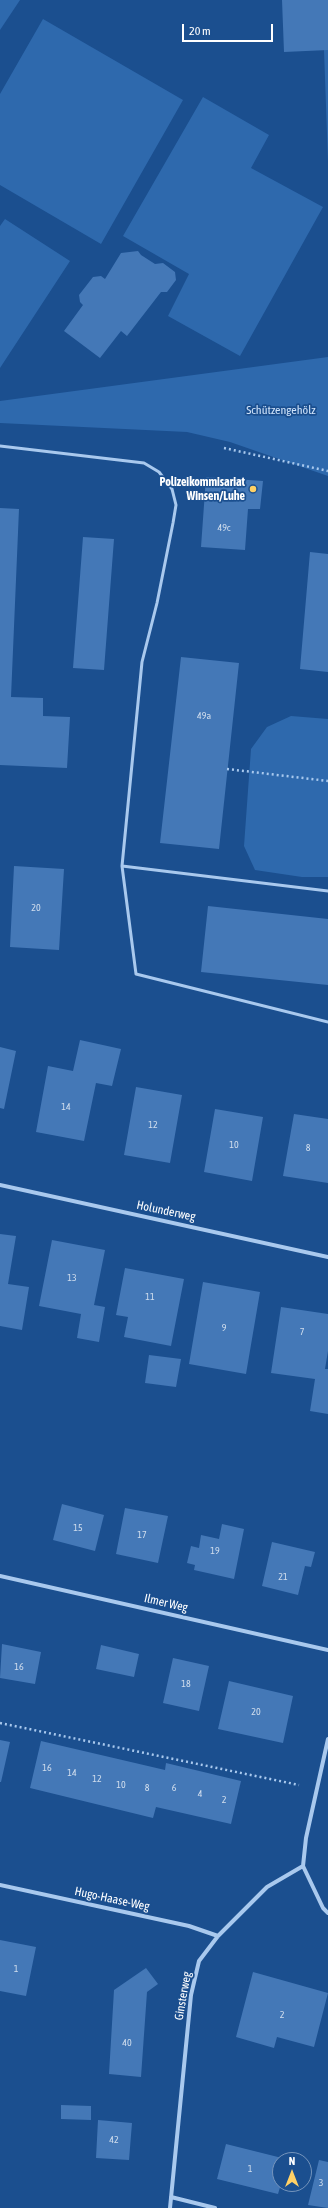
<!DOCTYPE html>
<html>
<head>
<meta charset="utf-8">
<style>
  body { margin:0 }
  #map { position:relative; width:328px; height:2208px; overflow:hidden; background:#1b4f8f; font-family:"Asap Condensed",sans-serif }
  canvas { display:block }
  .north { position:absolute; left:272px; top:2152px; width:40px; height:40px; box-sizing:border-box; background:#1b4f8f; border:1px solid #7695bc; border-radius:50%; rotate:0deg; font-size:11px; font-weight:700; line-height:16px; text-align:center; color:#fff }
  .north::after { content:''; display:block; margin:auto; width:14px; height:18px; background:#ffd166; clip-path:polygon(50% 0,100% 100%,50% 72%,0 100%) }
  .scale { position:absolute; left:182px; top:24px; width:91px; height:18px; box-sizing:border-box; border:2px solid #fff; border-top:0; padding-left:5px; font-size:12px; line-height:14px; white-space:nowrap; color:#fff; -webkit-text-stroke:3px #1b4f8f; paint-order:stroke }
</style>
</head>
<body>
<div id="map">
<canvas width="328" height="2208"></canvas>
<div class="north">N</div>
<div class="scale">20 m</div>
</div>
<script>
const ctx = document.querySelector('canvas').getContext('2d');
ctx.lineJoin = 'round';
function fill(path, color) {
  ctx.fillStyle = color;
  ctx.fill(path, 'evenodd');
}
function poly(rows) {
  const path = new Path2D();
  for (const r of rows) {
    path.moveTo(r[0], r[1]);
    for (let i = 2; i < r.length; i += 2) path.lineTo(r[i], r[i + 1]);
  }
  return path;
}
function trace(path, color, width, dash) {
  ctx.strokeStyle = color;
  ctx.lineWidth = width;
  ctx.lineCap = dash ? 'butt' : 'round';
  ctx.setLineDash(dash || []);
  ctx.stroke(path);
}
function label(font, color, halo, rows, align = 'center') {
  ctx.font = font + ' "Asap Condensed",sans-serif';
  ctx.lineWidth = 3.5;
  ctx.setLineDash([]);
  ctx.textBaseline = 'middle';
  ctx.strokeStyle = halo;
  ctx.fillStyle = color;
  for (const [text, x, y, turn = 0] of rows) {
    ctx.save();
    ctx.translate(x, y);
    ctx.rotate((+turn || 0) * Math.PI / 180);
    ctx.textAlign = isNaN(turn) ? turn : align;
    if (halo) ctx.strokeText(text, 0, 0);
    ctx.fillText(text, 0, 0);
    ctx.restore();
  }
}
const green = poly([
  [0,0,20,0,0,30],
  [43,19,183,100,101,244,0,185,0,94],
  [324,50,328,50,328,162],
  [203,97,269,135,251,168,323,207,240,356,168,316,189,274,123,236],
  [5,219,70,261,0,368,0,226],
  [328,357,328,476,230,442,187,432,0,423,0,401],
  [291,716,328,719,328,877,302,877,255,870,244,846,251,749,267,727]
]);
const building = poly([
  [282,0,328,0,328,50,284,52],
  [138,251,141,255,155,264,163,263,175,272,176,280,167,292,161,292,127,336,121,331,100,358,64,331,83,305,80,302,79,295,93,277,101,276,105,279,121,253],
  [206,477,263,481,260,509,248,509,245,550,201,547],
  [0,508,19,509,11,697,43,698,43,716,70,717,67,768,0,765],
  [83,537,114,539,104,670,73,668],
  [310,552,328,554,328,672,300,669],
  [181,657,239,663,219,849,160,843],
  [14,866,64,869,59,950,10,947],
  [208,906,328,919,328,985,201,972],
  [80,1040,121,1049,112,1086,96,1083,84,1141,36,1132,48,1066,73,1071],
  [0,1047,16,1051,4,1109,0,1108],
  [136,1087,182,1095,170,1163,124,1155],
  [215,1109,263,1117,252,1181,204,1172],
  [294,1114,328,1119,328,1183,283,1176],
  [0,1234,16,1236,8,1284,29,1287,22,1330,0,1326],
  [52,1240,105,1250,94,1305,105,1307,99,1342,77,1338,81,1314,39,1306],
  [125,1268,184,1279,171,1346,124,1337,128,1317,116,1315],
  [203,1282,260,1292,246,1374,189,1364],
  [281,1307,328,1314,328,1351,325,1369,328,1369,328,1414,310,1411,315,1379,271,1373],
  [149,1355,181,1359,176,1387,145,1383],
  [62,1504,104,1515,95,1551,53,1540],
  [125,1508,168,1516,158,1563,116,1554],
  [222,1524,244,1529,234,1579,194,1570,195,1565,187,1563,191,1546,199,1548,201,1535,219,1539],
  [272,1542,315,1552,311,1567,305,1566,298,1595,262,1586],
  [2,1644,41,1652,35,1684,0,1678],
  [101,1645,139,1654,134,1677,96,1669],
  [173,1658,209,1666,199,1711,163,1703],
  [229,1681,293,1696,283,1743,218,1729],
  [0,1740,10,1742,1,1782,0,1782],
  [41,1741,165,1770,166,1763,241,1781,231,1824,156,1807,153,1818,30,1788],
  [0,1940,36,1947,26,1996,0,1991],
  [146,1968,158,1984,147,1992,141,2077,109,2074,114,1990],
  [253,1972,328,1993,314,2047,277,2037,274,2048,236,2037],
  [61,2105,91,2106,91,2120,61,2119],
  [98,2120,132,2123,129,2160,96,2158],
  [226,2144,286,2159,280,2160,281,2184,278,2194,217,2179],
  [319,2160,328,2162,328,2208,308,2205]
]);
const path = poly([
  [224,448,328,471],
  [227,769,328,781],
  [0,1723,299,1785]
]);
const service = poly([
  [0,446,144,463,159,472,172,489,176,505,173,523,157,603,142,662,122,866,328,891],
  [122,866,136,974,328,1022]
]);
const minor = poly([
  [0,1185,328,1257],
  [0,1576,328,1650],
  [303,1866,306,1838,328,1739],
  [303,1866,323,1908,328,1913],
  [0,1885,189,1926,218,1936],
  [171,2197,215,2208],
  [170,2208,191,1995,199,1961,218,1936,267,1887,303,1866]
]);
const markers = [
  [253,489,4,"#ffd166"]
];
const numberNames = [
  ["49c",224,528],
  ["49a",204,716],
  ["20",36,908],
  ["14",66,1107],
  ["12",153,1125],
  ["10",234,1145],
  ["8",308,1148],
  ["13",72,1278],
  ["11",150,1297],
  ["9",224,1328],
  ["7",302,1332],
  ["15",78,1528],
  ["17",142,1535],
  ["19",215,1551],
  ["21",283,1577],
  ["16",19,1667],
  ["18",186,1684],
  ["20",256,1712],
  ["16",47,1768],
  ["14",72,1773],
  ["12",97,1779],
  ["10",121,1785],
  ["8",147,1788],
  ["6",174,1788],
  ["4",200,1794],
  ["2",224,1800],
  ["1",16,1969],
  ["2",282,2015],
  ["40",127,2043],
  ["42",114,2140],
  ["1",250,2169],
  ["3",321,2183]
];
const parkNames = [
  ["Schützengehölz",281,410]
];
const poiNames = [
  ["Polizeikommisariat",245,482],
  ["Winsen/Luhe",245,496]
];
const streetNames = [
  ["Holunderweg",166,1211,12],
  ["Ilmer Weg",166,1603,13],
  ["Hugo-Haase-Weg",112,1899,12],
  ["Ginsterweg",183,1996,-80]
];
fill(green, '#2e69ad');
fill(building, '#4478b7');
trace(path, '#a9c9ee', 2.5, [2, 3]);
trace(service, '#a9c9ee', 3);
trace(minor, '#a9c9ee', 4);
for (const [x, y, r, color] of markers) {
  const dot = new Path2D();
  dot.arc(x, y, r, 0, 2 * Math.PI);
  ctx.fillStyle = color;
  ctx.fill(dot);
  trace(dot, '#1b4f8f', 1.5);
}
label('10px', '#d0dded', null, numberNames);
label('12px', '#cfe3fa', '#1b4f8f', parkNames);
label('bold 12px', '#fff', '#1b4f8f', poiNames, 'right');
label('12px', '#fff', '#1b4f8f', streetNames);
</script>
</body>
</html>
